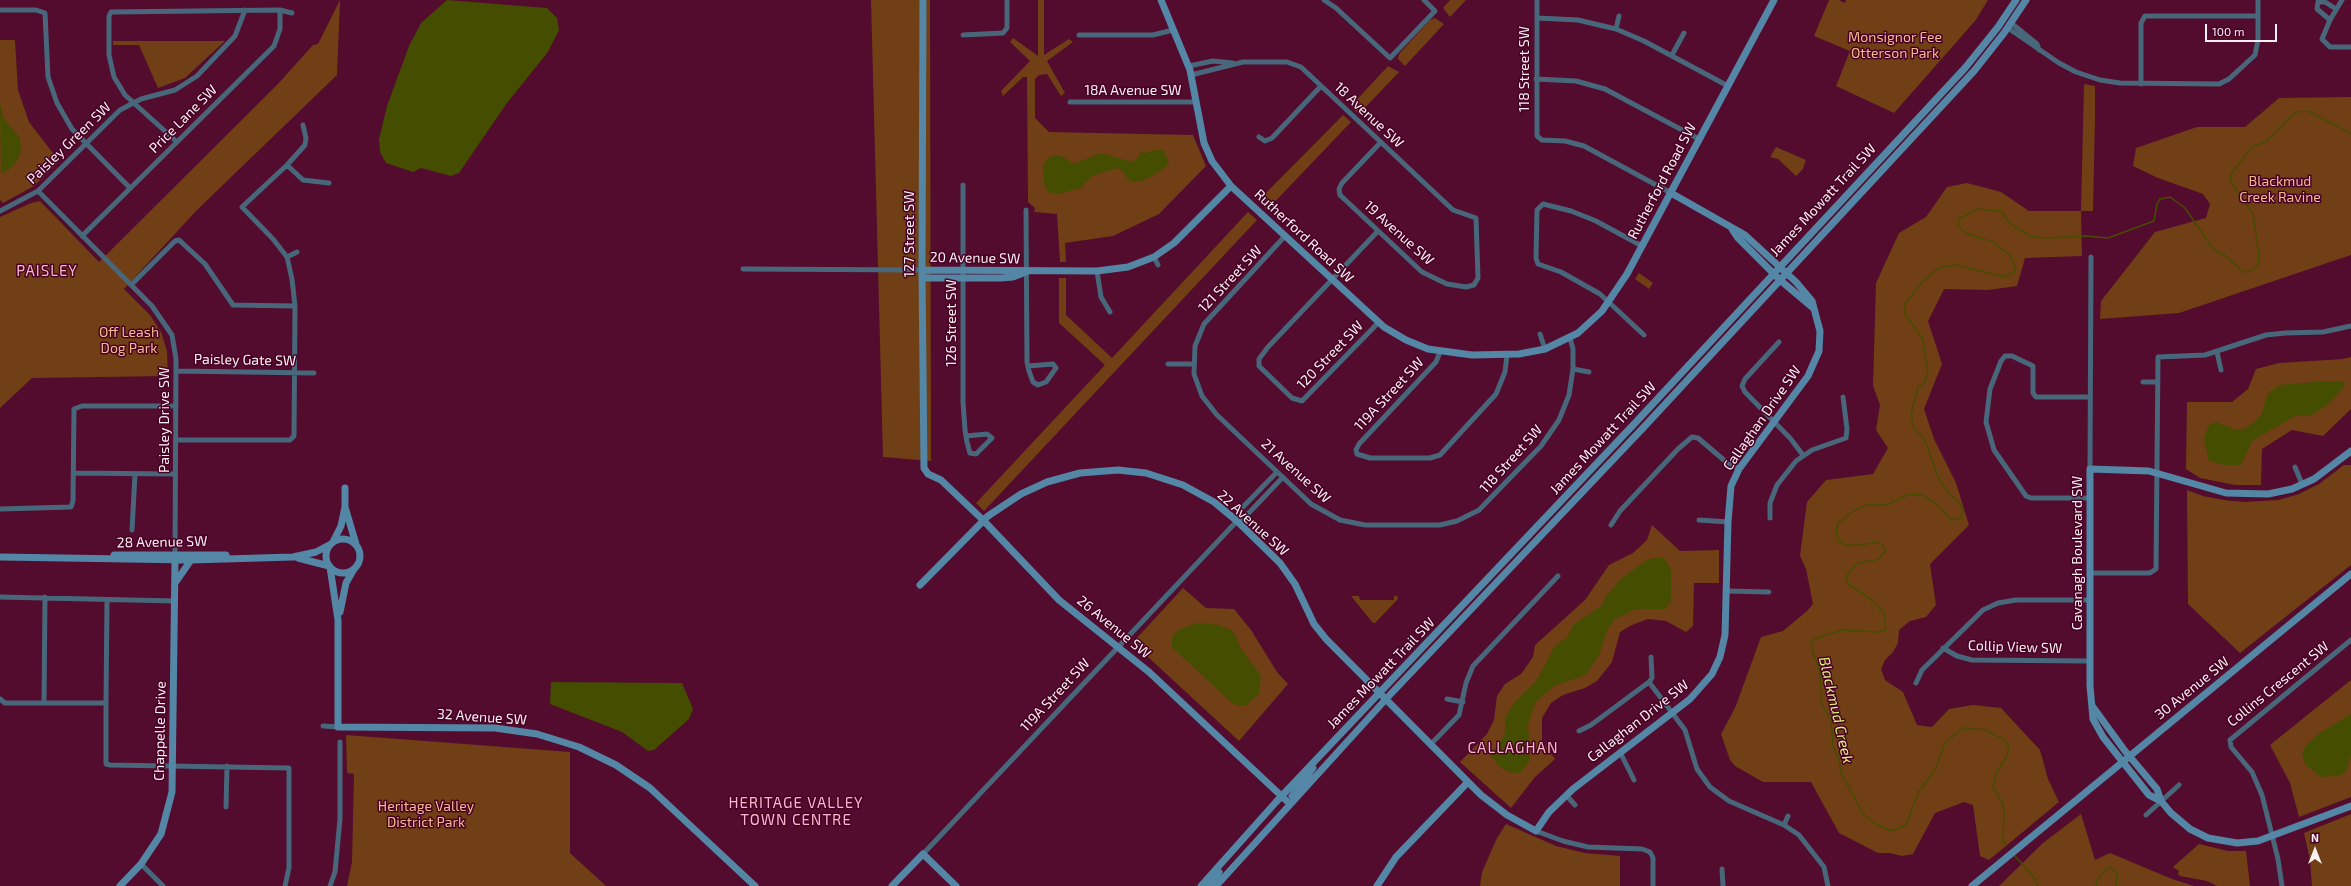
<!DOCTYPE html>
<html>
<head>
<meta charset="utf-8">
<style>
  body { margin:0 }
  #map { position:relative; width:2351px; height:886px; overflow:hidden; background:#530b2e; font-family:"Exo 2",sans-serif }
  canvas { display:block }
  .north { position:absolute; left:2295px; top:830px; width:40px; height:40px; -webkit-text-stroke:3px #470024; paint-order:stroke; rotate:0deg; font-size:11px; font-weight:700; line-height:16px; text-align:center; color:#faf0f3 }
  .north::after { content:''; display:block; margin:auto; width:14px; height:18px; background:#faf0f3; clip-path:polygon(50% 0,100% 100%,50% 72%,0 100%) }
  .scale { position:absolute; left:2205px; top:24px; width:72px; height:18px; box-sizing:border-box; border:2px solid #faf0f3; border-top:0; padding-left:5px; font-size:12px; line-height:14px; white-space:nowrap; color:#faf0f3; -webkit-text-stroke:3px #470024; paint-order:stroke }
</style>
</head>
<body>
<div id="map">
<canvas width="2351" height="886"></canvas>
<div class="north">N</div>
<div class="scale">100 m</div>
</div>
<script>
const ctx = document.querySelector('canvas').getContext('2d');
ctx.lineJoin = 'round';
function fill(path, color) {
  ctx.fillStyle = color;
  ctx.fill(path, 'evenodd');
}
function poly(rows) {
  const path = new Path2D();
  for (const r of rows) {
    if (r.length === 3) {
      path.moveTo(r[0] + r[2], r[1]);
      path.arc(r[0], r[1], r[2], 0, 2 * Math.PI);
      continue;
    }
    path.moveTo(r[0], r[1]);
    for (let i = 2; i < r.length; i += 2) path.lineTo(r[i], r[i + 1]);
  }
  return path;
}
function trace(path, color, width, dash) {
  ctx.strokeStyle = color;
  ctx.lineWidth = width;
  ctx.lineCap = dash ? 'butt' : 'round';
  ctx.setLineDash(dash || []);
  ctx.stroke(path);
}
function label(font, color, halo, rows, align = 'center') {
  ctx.font = font + ' "Exo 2",sans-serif';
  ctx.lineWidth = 3;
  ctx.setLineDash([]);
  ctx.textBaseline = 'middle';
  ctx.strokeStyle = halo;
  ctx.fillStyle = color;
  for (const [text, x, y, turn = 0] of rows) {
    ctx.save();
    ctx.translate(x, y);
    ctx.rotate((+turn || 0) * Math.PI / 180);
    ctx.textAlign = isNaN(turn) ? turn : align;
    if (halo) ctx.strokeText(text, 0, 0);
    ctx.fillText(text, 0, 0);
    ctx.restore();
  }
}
const green = poly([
  [340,0,337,75,197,210,124,289,150,315,161,332,167,351,168,376,32,378,0,408,0,217,31,203,40,201,99,262,277,85,313,45,318,44],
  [871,0,930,0,931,461,883,457],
  [1038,0,1044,0,1044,55,1069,39,1073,42,1047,61,1065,93,1061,96,1047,74,1039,75,1035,79,1035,118,1049,132,1193,135,1206,166,1159,214,1113,236,1065,243,1066,262,1060,262,1057,214,1034,212,1035,208,1028,202,1027,77,1023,77,1003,96,1001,91,1030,61,1010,42,1013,38,1038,56],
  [1450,0,1466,0,1450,17,1443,8],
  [1829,0,1839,0,1845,3,1846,0,1988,0,1975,21,1894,113,1836,86,1850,51,1814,36],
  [1435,18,1444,24,1405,66,1398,59,1399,54,1430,20],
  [0,40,15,40,18,90,29,122,59,161,34,186,3,203,0,200],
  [113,41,225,41,185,78,158,88,139,45,113,45],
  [1388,66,1399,72,1359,114,1351,106],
  [2084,84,2095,86,2095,119,2093,211,2081,211,2082,256,2025,258,2017,286,1988,290,1944,289,1928,321,1942,364,1924,409,1934,439,1956,483,1969,525,1930,564,1936,605,1926,617,1910,621,1899,630,1898,643,1893,652,1885,660,1881,669,1885,680,1903,692,1917,725,1932,727,1949,709,1973,705,2001,708,2040,750,2048,779,2059,802,1989,860,1980,856,1973,805,1964,802,1935,813,1913,854,1902,856,1890,853,1878,853,1839,833,1811,782,1763,782,1735,766,1730,760,1721,734,1735,708,1761,637,1783,631,1807,611,1813,604,1806,569,1800,556,1807,502,1826,480,1873,474,1888,448,1876,430,1880,405,1873,386,1876,283,1899,233,1926,217,1947,187,1967,183,2001,192,2029,211,2081,211],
  [2351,97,2351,255,2179,313,2100,319,2101,301,2155,232,2206,218,2210,204,2203,194,2158,178,2133,166,2136,148,2197,127,2245,127,2279,98],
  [1343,115,1351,122,1267,210,1258,201],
  [1776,147,1806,160,1803,169,1796,176,1778,159,1770,157],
  [1248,212,1257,220,984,511,976,503,1105,365,1059,323,1059,278,1066,278,1066,315,1112,358],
  [1639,273,1653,283,1649,289,1635,279],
  [2351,357,2351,409,2323,436,2292,430,2262,449,2261,485,2235,485,2200,478,2186,469,2187,402,2232,402,2248,389,2256,369,2279,363,2343,359],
  [2344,465,2351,465,2351,565,2240,653,2188,604,2187,490,2203,496,2224,500,2244,502,2278,500,2299,494,2319,484],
  [1652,525,1680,551,1719,550,1719,583,1694,583,1693,626,1686,632,1666,621,1648,619,1632,625,1620,632,1612,662,1597,681,1585,688,1563,695,1551,703,1542,718,1542,741,1555,759,1535,777,1511,808,1460,762,1487,734,1494,720,1497,696,1505,684,1521,674,1533,657,1535,645,1585,600,1609,565,1633,553,1647,540],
  [1183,588,1206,608,1234,609,1251,630,1277,672,1288,684,1239,741,1135,645,1135,640],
  [1351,596,1359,596,1360,600,1394,600,1394,596,1397,596,1398,599,1375,623,1373,623],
  [2351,680,2351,797,2299,817,2290,783,2270,745],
  [346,735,570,752,570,853,606,886,347,886,352,862,354,774,347,773],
  [2081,814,2095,860,2110,853,2172,879,2194,886,1999,886,2043,843],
  [2351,814,2351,886,2312,886,2310,860,2304,833],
  [1506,824,1556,846,1585,853,1620,856,1620,886,1480,886,1482,872,1497,838],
  [2199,844,2228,851,2246,851,2250,886,2217,886,2207,881,2180,876,2178,874,2179,871,2173,867]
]);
const water = poly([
  [447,0,547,8,557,18,559,30,548,52,507,103,459,173,451,176,421,168,413,172,386,163,380,152,379,139,387,106,409,46,421,23],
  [0,104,4,119,20,138,21,151,17,161,11,168,1,174],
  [1155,150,1163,150,1169,162,1163,169,1145,180,1132,182,1127,178,1123,171,1117,168,1092,176,1081,188,1058,194,1048,192,1044,184,1043,164,1051,156,1061,156,1074,164,1101,153,1132,162,1138,158,1140,152,1145,153],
  [2327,381,2344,381,2345,385,2329,404,2310,416,2295,416,2252,441,2241,465,2224,465,2209,461,2204,440,2208,426,2216,422,2233,429,2245,429,2261,416,2268,393,2280,385],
  [1658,557,1664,558,1671,568,1671,601,1665,609,1636,609,1615,619,1607,630,1599,656,1585,675,1554,686,1536,701,1528,724,1530,760,1520,773,1509,772,1500,767,1489,753,1498,746,1505,732,1506,716,1513,704,1537,680,1555,646,1567,637,1573,625,1601,606,1606,596,1623,577,1647,560],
  [1198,623,1219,625,1233,631,1241,649,1261,676,1259,694,1247,705,1239,706,1232,703,1172,647,1172,637,1178,630],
  [551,682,682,683,693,709,689,719,654,750,648,751,622,732,550,704],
  [2351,714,2351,755,2347,770,2341,775,2321,777,2305,764,2302,753,2307,744,2320,733]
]);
const stream = poly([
  [2006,845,2003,841,2004,812,2002,802,1993,787,1996,773,2007,756,2009,746,2004,740,1986,730,1963,728,1945,743,1936,768,1918,793,1906,825,1891,831,1873,822,1863,814,1841,773,1839,760,1833,746,1831,719,1822,705,1820,672,1812,650,1811,642,1819,637,1843,630,1877,632,1885,630,1885,614,1868,597,1849,585,1846,577,1856,564,1879,559,1885,551,1882,544,1874,542,1862,545,1846,545,1838,540,1836,532,1838,523,1855,510,1867,505,1886,505,1910,494,1922,495,1935,503,1951,520,1961,518,1963,510,1959,502,1949,494,1939,479,1924,438,1914,428,1911,414,1918,387,1924,384,1928,372,1923,339,1905,314,1905,304,1923,281,1939,268,1956,265,2004,277,2014,272,2016,269,2013,260,2008,254,1993,242,1968,234,1958,227,1958,219,1978,209,2002,211,2009,223,2030,236,2046,238,2086,236,2108,238,2154,221,2157,204,2160,199,2170,197,2185,208,2214,250,2226,256,2243,272,2252,271,2258,265,2259,254,2253,214,2233,185,2230,178,2233,171,2252,147,2265,142,2296,112,2308,111,2351,133],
  [2014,855,2034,877,2038,886],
  [2096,886,2097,881,2106,869,2110,867,2117,873,2116,886]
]);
const street = poly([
  [1324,0,1336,8,1390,58,1435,11,1424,0],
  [1537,0,1537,136,1542,140,1565,141,1584,146,1671,193],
  [2342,0,2330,20,2322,39,2330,47,2351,47],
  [0,10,36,10,45,13,48,77,57,103,72,129,130,188],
  [1537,18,1578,20,1616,29,1644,41,1728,86],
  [2330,20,2317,9,2318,2,2325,2,2336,9],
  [2011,23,2037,44,2039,50],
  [2008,28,2059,63,2076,72,2100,80,2120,83,2219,84,2229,79,2255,55,2258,40,2258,0],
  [1616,29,1619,16],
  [963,35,1003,33,1007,28,1007,0],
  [1079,35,1153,35,1173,30],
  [1672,55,1684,33],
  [1189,66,1213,61,1233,63],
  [1191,75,1243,62,1287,62,1301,67,1453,210,1476,218,1478,278,1474,285,1466,287,1447,284,1422,272,1340,195,1339,189,1342,183,1381,142],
  [1536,79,1576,81,1605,89,1699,139],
  [2141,84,2141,23,2145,16,2258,16],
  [1070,102,1196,102],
  [1259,137,1265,141,1272,138,1321,86],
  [177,142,125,95,114,77,109,55,109,16,111,12,280,10,292,13],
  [287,165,303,180,329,183],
  [963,185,963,402,965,430,967,442,970,453,976,454,992,438,987,434,966,436],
  [38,191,152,306,172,335,176,359,175,558],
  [1026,210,1027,362,1029,371,1033,382,1038,385,1046,382,1056,368,1053,364,1028,366],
  [0,211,38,191,120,110,141,99,175,90,197,76,235,36,245,10],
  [82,236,274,46,280,29,280,10],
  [1285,236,1204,324,1195,346,1194,374,1202,396,1217,415,1311,504,1340,520,1365,525,1440,525,1457,521,1479,510,1541,446,1559,420,1569,395,1573,369,1573,349,1570,338],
  [1642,246,1596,221,1571,211,1543,204,1537,210,1536,258,1538,264,1561,272,1600,294,1644,335],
  [287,257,297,252],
  [1154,257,1158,265],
  [743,269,922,270],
  [1097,271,1101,297,1110,312],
  [131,285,175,241,179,240,205,264,233,305,295,306],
  [1378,323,1302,401,1292,398,1259,366,1259,359,1268,347,1378,231],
  [1540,334,1545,349],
  [1779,342,1745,379,1742,386,1745,392,1790,438,1803,455],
  [1440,352,1436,362,1359,444,1356,450,1357,454,1370,458,1430,458,1440,455,1496,394,1505,372,1507,355],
  [2217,352,2221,370],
  [1168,364,1193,364],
  [1573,369,1589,372],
  [176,371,314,373],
  [2143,382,2157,382],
  [2088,397,2036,397,2033,393,2033,366,2012,356,2005,356,2001,361,1990,389,1986,422,1994,450,2026,496,2031,498,2090,498],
  [176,440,290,440,294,436,295,306,292,279,287,257,273,239,242,207,287,165,305,145,306,138,303,125],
  [2295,467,2302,484],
  [2090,469,2091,257],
  [73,473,175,474],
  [0,509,71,507,73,501,74,409,82,406,176,406],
  [1770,518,1770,503,1777,485,1796,461,1812,450,1846,438,1847,429,1843,397],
  [1699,520,1728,522],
  [1237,521,1240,510,1277,472],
  [1611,525,1620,511,1678,449,1692,437,1698,438,1725,461,1739,469],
  [132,530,135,474],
  [2090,573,2150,573,2156,569,2158,357,2205,355,2266,335,2285,333,2323,332,2351,326],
  [1726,591,1769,592],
  [0,597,175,601],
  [1943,648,1957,656,1972,660,2089,661],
  [1649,682,1685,730,1697,769,1710,787,1729,801,1784,825,1799,835,1824,867,1828,886],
  [1916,683,1922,670,1983,610,1998,603,2016,600,2089,600],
  [0,699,5,703,106,703,107,601],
  [1447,699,1463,702],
  [44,703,45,597],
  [106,703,106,764,110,765,289,768,289,868,285,886],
  [323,726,338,727],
  [1579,731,1591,725,1649,682,1652,678,1651,657],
  [1431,744,1459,715,1466,683,1473,666,1558,576],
  [1620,752,1634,780],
  [1566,795,1575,805],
  [226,807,227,766],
  [2146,815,2179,785],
  [1784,825,1788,816],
  [1536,831,1563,841,1588,847,1642,849,1650,852,1653,858,1653,886],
  [923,854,1237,521,1245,517,1283,477],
  [141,864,163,886],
  [1722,869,1723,886],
  [330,886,335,872,340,819,340,742],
  [2282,886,2278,859,2262,795,2252,772,2231,747,2230,740,2351,640]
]);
const secondary = poly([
  [923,0,922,270,924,468,928,474,941,480,983,520,1059,600,1149,672,1290,804],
  [1161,0,1190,70,1204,143,1212,161,1231,186,1384,327,1406,340,1428,349,1472,355,1519,354,1545,349,1578,333,1602,311,1627,274,1774,0],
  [1732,229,1738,238,1780,280,1812,307],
  [922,270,1097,271,1128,267,1154,257,1174,243,1231,186],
  [922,278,1001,278,1013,277,1026,272],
  [345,507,345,488],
  [343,556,17],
  [333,542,341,526,345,507,356,544],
  [114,555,226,555],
  [0,557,191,560,293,557,316,552,331,544],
  [298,558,329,566],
  [330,567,338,620,338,727,495,728,537,734,579,747,616,765,650,788,755,886],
  [175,583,191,560],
  [920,585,988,516,1021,494,1047,482,1080,473,1118,470,1146,473,1183,485,1214,502,1237,521,1280,563,1295,584,1314,624,1326,639,1481,795,1507,815,1536,831,1549,812,1573,789,1690,699,1712,674,1720,657,1725,635,1728,522,1731,486,1739,469,1808,376,1819,351,1820,331,1812,301,1796,282,1745,235,1671,193],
  [340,612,346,583,354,569],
  [2093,707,2125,751,2157,789,2161,801,2171,813,2190,829,2208,838,2237,843,2258,841,2351,806],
  [1292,796,1313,768],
  [2161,801,2149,795,2103,737,2093,719,2090,686,2090,469,2149,471,2226,493,2268,494,2292,489,2314,479,2351,451],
  [120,886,141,864,161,834,172,792,175,560],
  [892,886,923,854,956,886],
  [1201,886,1276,802,1636,422,1965,68,1998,27,2016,0],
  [1208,886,1219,872],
  [1216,886,1386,699,1643,428,1974,71,2004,33,2026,0],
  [1377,886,1396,857,1468,782],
  [1972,886,2351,574]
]);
const parkNames = [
  ["Monsignor Fee",1895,37],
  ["Otterson Park",1895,53],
  ["Blackmud",2280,181],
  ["Creek Ravine",2280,197],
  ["Off Leash",129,332],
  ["Dog Park",129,348],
  ["Heritage Valley",426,806],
  ["District Park",426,822]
];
const streetNames = [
  ["118 Street SW",1524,69,-90],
  ["18A Avenue SW",1133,90],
  ["18 Avenue SW",1369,115,43],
  ["Price Lane SW",183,119,-45],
  ["Paisley Green SW",69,143,-44],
  ["Rutherford Road SW",1662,181,-62],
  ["James Mowatt Trail SW",1823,200,-47],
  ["19 Avenue SW",1399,233,42],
  ["127 Street SW",909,234,-90],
  ["Rutherford Road SW",1304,236,43],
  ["20 Avenue SW",975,258,1],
  ["121 Street SW",1230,279,-47],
  ["126 Street SW",951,323,-90],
  ["120 Street SW",1330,355,-46],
  ["Paisley Gate SW",245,360,1],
  ["119A Street SW",1389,394,-47],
  ["Callaghan Drive SW",1762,418,-55],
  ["Paisley Drive SW",164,420,-90],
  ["James Mowatt Trail SW",1603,438,-47],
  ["118 Street SW",1511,459,-48],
  ["21 Avenue SW",1296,471,42],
  ["22 Avenue SW",1253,523,42],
  ["28 Avenue SW",162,542,-1],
  ["Cavanagh Boulevard SW",2077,553,-90],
  ["26 Avenue SW",1114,627,39],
  ["Collip View SW",2015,647,2],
  ["James Mowatt Trail SW",1381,673,-46],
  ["Collins Crescent SW",2278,684,-39],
  ["30 Avenue SW",2192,688,-39],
  ["119A Street SW",1055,695,-47],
  ["32 Avenue SW",482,717,4],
  ["Callaghan Drive SW",1638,721,-38],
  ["Chappelle Drive",160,731,-89]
];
const neighbourhoodNames = [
  ["PAISLEY",47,271],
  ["CALLAGHAN",1513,748],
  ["HERITAGE VALLEY",796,803],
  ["TOWN CENTRE",796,820]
];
const waterNames = [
  ["Blackmud Creek",1836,710,77]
];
fill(green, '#703f15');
fill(water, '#444d00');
trace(stream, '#444d00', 1.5);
trace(street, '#48677b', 5);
trace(secondary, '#5486a6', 7);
label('14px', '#f4ba8f', '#470024', parkNames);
label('14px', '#faf0f3', '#470024', streetNames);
ctx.letterSpacing = '1px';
label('15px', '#fbb6cd', '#470024', neighbourhoodNames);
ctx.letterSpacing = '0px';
label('italic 15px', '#ddf17b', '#470024', waterNames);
</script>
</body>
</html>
